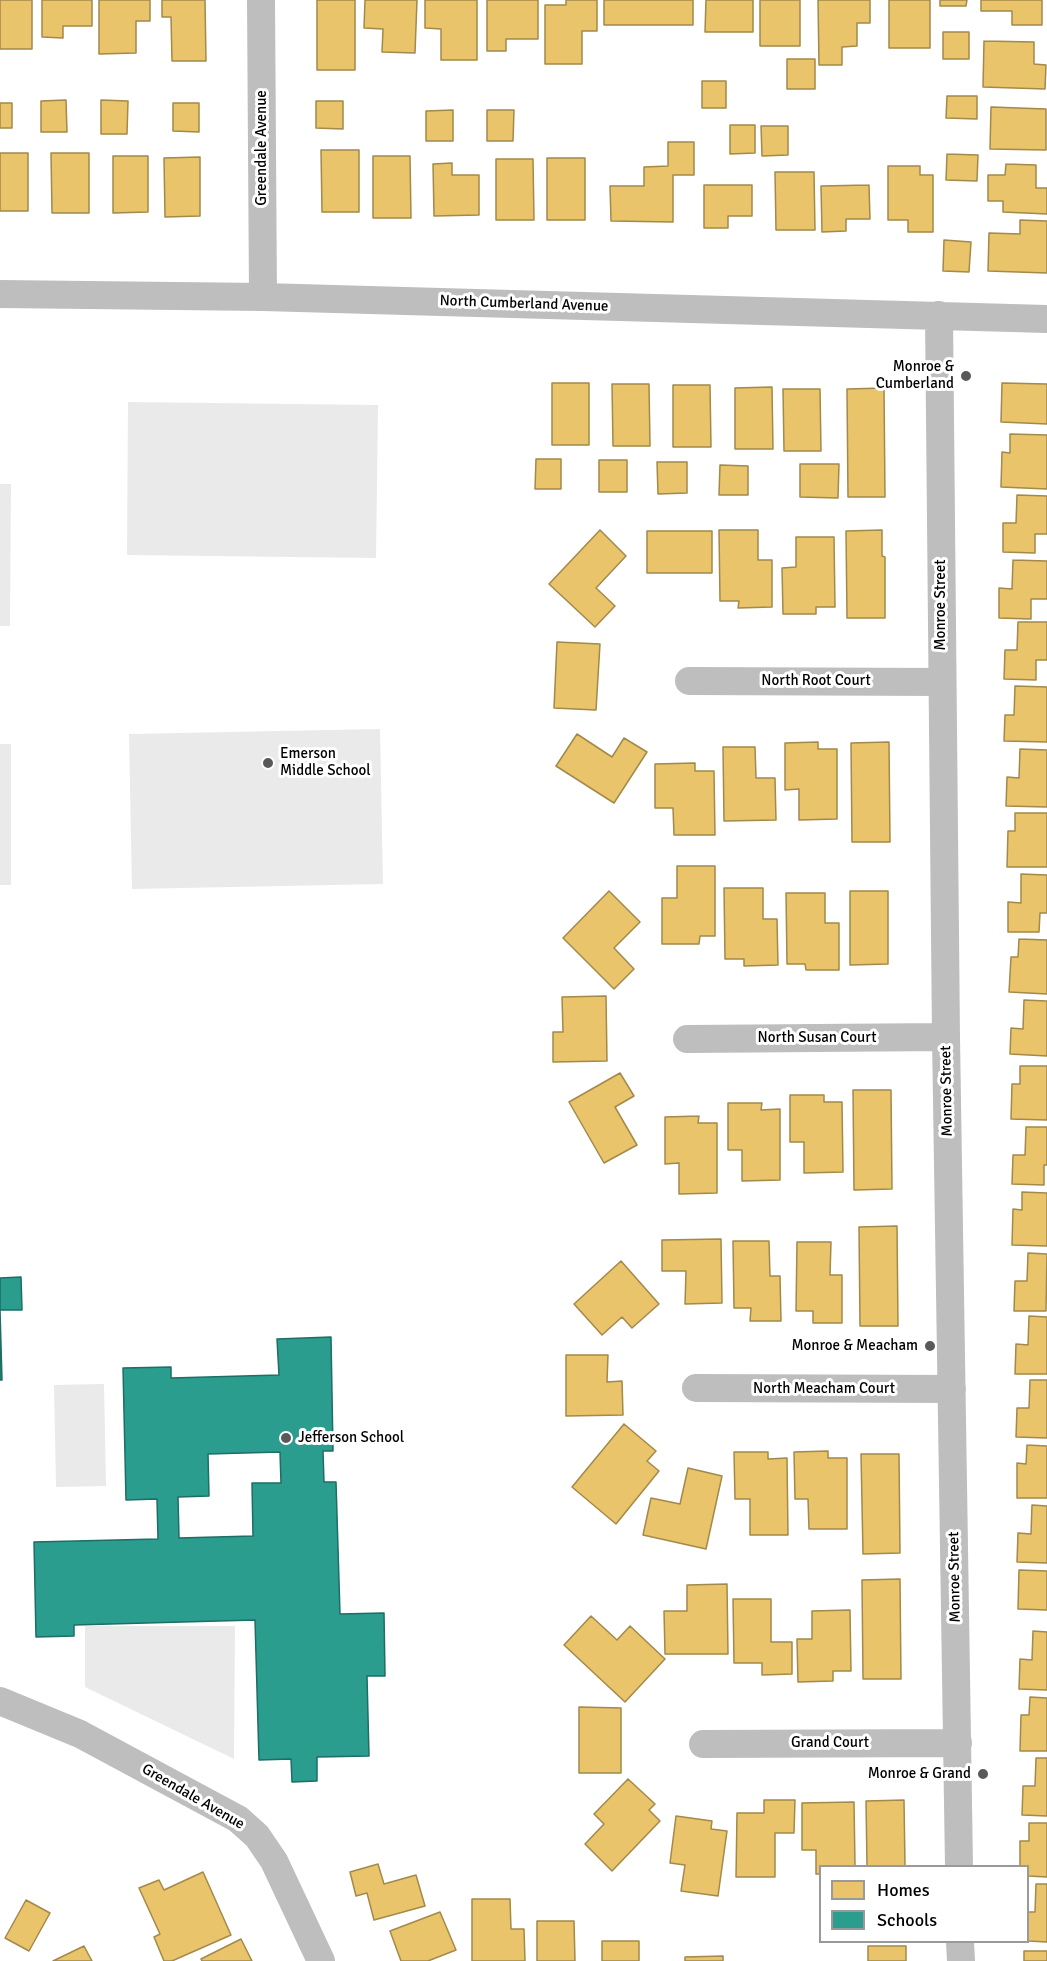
<!DOCTYPE html>
<html>
<head>
<meta charset="utf-8">
<style>
  body { margin:0 }
  #map { position:relative; width:1047px; height:1961px; overflow:hidden; background:#fff; font-family:Signika,sans-serif }
  canvas { display:block }
  .legend { position:absolute; left:819px; top:1865px; width:210px; height:78px; box-sizing:border-box; background:#fff; border:2px solid #999; margin:0; padding:8px 10px; list-style:none; font-size:18px; color:#000 }
  .legend li { display:flex; align-items:center; gap:12px; height:30px }
  .legend b { width:30px; border:2px solid #999 }
</style>
</head>
<body>
<div id="map">
<canvas width="1047" height="1961"></canvas>
<ul class="legend">
<li><b style="height:16px;background:#e9c46a"></b>Homes</li>
<li><b style="height:16px;background:#2a9d8f"></b>Schools</li>
</ul>
</div>
<script>
const ctx = document.querySelector('canvas').getContext('2d');
ctx.lineJoin = 'round';
function fill(path, color) {
  ctx.fillStyle = color;
  ctx.fill(path, 'evenodd');
}
function poly(rows) {
  const path = new Path2D();
  for (const r of rows) {
    path.moveTo(r[0], r[1]);
    for (let i = 2; i < r.length; i += 2) path.lineTo(r[i], r[i + 1]);
  }
  return path;
}
function trace(path, color, width, dash) {
  ctx.strokeStyle = color;
  ctx.lineWidth = width;
  ctx.lineCap = dash ? 'butt' : 'round';
  ctx.setLineDash(dash || []);
  ctx.stroke(path);
}
function label(font, color, halo, rows, align = 'center') {
  ctx.font = font + ' Signika,sans-serif';
  ctx.lineWidth = 6;
  ctx.setLineDash([]);
  ctx.textBaseline = 'middle';
  ctx.strokeStyle = halo;
  ctx.fillStyle = color;
  for (const [text, x, y, turn = 0] of rows) {
    ctx.save();
    ctx.translate(x, y);
    ctx.rotate((+turn || 0) * Math.PI / 180);
    ctx.textAlign = isNaN(turn) ? turn : align;
    if (halo) ctx.strokeText(text, 0, 0);
    ctx.fillText(text, 0, 0);
    ctx.restore();
  }
}
const green = poly([
  [128,402,378,405,376,558,127,555],
  [0,484,11,484,10,626,0,626],
  [380,729,383,884,132,889,129,734],
  [0,744,11,744,11,885,0,885],
  [104,1384,106,1486,56,1487,54,1385],
  [85,1626,235,1626,234,1759,85,1687]
]);
const homes = poly([
  [0,0,32,0,32,49,0,49,0,0],
  [42,0,92,0,92,26,63,26,63,38,42,37,42,0],
  [99,0,150,0,150,21,136,21,136,53,99,54,99,0],
  [162,0,205,0,206,61,172,61,171,17,162,17,162,0],
  [317,0,355,0,355,70,317,70,317,0],
  [365,0,417,0,415,53,382,52,383,29,364,28,365,0],
  [425,0,477,0,477,60,441,60,441,29,425,28,425,0],
  [487,0,538,0,538,39,506,39,506,51,487,51,487,0],
  [566,0,597,0,597,31,582,31,582,64,545,64,545,5,566,5,566,0],
  [604,0,693,0,693,25,604,25,604,0],
  [706,0,753,0,753,32,705,32,706,0],
  [760,0,800,0,800,46,760,46,760,0],
  [818,0,870,0,870,23,857,23,857,46,842,47,842,65,819,65,818,0],
  [889,0,930,0,930,48,889,48,889,0],
  [940,0,967,0,966,6,940,6,940,0],
  [981,0,1042,0,1042,25,1012,25,1012,11,981,11,981,0],
  [943,32,969,32,969,59,943,59,943,32],
  [984,41,1034,42,1034,64,1046,65,1045,89,983,87,984,41],
  [787,59,815,59,815,89,787,89,787,59],
  [702,81,726,81,726,108,702,108,702,81],
  [947,96,977,96,977,119,946,118,947,96],
  [66,100,67,132,41,132,41,101,66,100],
  [101,100,128,101,127,134,101,134,101,100],
  [316,101,343,101,343,129,316,128,316,101],
  [0,103,12,103,12,128,0,128,0,103],
  [173,103,199,103,199,132,173,131,173,103],
  [991,107,1046,109,1046,150,990,149,991,107],
  [453,110,453,141,426,141,426,111,453,110],
  [487,110,514,110,513,141,487,141,487,110],
  [730,125,755,125,755,153,730,154,730,125],
  [761,126,788,126,788,155,762,156,761,126],
  [668,142,694,142,694,175,673,175,673,222,611,221,610,186,644,186,644,167,668,166,668,142],
  [321,150,359,150,359,212,322,212,321,150],
  [0,153,28,153,28,211,0,211,0,153],
  [51,153,89,153,89,213,52,213,51,153],
  [947,154,978,155,977,181,946,180,947,154],
  [113,156,148,156,148,212,113,213,113,156],
  [373,156,410,156,411,218,373,218,373,156],
  [200,157,200,216,165,217,164,158,200,157],
  [547,158,585,158,585,220,547,220,547,158],
  [496,159,533,159,534,220,496,220,496,159],
  [452,163,452,175,479,175,479,215,434,216,433,164,452,163],
  [1006,164,1036,165,1036,188,1047,188,1047,214,1003,212,1003,201,988,201,988,175,1005,175,1006,164],
  [888,166,920,166,920,175,933,175,933,232,908,232,908,220,888,220,888,166],
  [775,172,814,172,815,230,776,230,775,172],
  [704,185,752,185,752,216,728,216,728,228,704,228,704,185],
  [869,185,870,219,846,219,846,231,822,232,821,186,869,185],
  [1020,220,1047,221,1047,273,988,271,989,233,1020,234,1020,220],
  [944,240,971,242,969,272,943,271,944,240],
  [552,383,589,383,589,445,552,445,552,383],
  [1002,383,1047,384,1047,424,1001,422,1002,383],
  [612,384,649,384,650,446,613,446,612,384],
  [673,385,710,385,711,447,673,447,673,385],
  [772,387,773,449,735,449,735,388,772,387],
  [884,388,885,497,848,497,847,389,884,388],
  [783,389,820,389,821,451,784,451,783,389],
  [1010,434,1047,435,1047,489,1001,487,1002,452,1010,453,1010,434],
  [536,459,561,459,561,489,535,489,536,459],
  [599,460,627,460,627,492,599,492,599,460],
  [657,462,687,462,687,493,658,494,657,462],
  [800,464,839,464,838,498,800,497,800,464],
  [720,465,748,466,748,495,719,495,720,465],
  [1017,495,1047,496,1047,534,1035,534,1035,553,1003,552,1003,523,1016,523,1017,495],
  [600,530,626,556,596,588,615,606,595,627,549,584,600,530],
  [719,530,758,530,758,560,772,560,772,607,738,608,739,601,720,601,719,530],
  [882,530,882,556,885,557,885,618,847,618,846,531,882,530],
  [647,531,712,531,712,573,647,573,647,531],
  [796,537,834,537,835,607,816,607,816,614,783,614,782,568,796,567,796,537],
  [1013,560,1047,561,1047,599,1031,599,1031,619,999,618,999,588,1012,589,1013,560],
  [1018,622,1047,622,1047,660,1036,660,1036,680,1004,679,1005,650,1017,650,1018,622],
  [557,642,600,644,596,710,554,708,557,642],
  [1015,686,1047,687,1047,742,1004,741,1005,715,1014,715,1015,686],
  [577,734,612,757,624,738,647,752,614,803,556,766,577,734],
  [818,742,818,749,837,749,837,819,799,820,799,789,785,790,785,743,818,742],
  [889,742,890,842,852,842,851,743,889,742],
  [723,747,755,747,756,778,775,778,776,820,724,821,723,747],
  [1020,749,1047,750,1047,807,1006,806,1007,777,1019,778,1020,749],
  [695,763,695,771,714,771,715,835,674,835,673,808,655,808,655,764,695,763],
  [1015,813,1047,813,1047,867,1007,867,1008,831,1015,831,1015,813],
  [677,866,715,866,715,936,700,936,699,944,662,944,662,898,677,898,677,866],
  [1021,874,1047,875,1047,913,1040,913,1039,932,1008,932,1008,902,1021,903,1021,874],
  [724,888,763,888,763,919,777,919,778,965,744,966,744,959,725,959,724,888],
  [609,891,640,922,614,948,634,969,614,989,563,938,609,891],
  [850,891,888,891,888,964,850,965,850,891],
  [786,893,825,893,825,923,839,923,839,970,806,970,805,964,787,964,786,893],
  [1019,939,1047,940,1047,994,1009,992,1011,957,1018,957,1019,939],
  [606,996,607,1061,553,1062,553,1032,563,1032,562,997,606,996],
  [1024,1000,1047,1001,1047,1056,1010,1054,1011,1028,1023,1029,1024,1000],
  [1020,1066,1047,1066,1047,1120,1011,1119,1012,1084,1020,1084,1020,1066],
  [620,1073,634,1096,615,1107,637,1145,604,1163,569,1102,620,1073],
  [853,1090,891,1090,892,1189,854,1190,853,1090],
  [790,1095,824,1095,824,1102,842,1102,843,1172,804,1173,804,1142,790,1142,790,1095],
  [728,1103,762,1103,761,1110,780,1109,780,1180,742,1181,742,1150,728,1150,728,1103],
  [699,1116,698,1123,717,1123,717,1193,679,1194,679,1163,665,1164,665,1117,699,1116],
  [1026,1127,1047,1127,1047,1165,1044,1165,1044,1185,1012,1184,1013,1155,1025,1155,1026,1127],
  [1022,1192,1047,1193,1047,1246,1012,1245,1013,1209,1022,1210,1022,1192],
  [897,1226,898,1326,860,1326,859,1227,897,1226],
  [721,1239,722,1303,685,1304,686,1271,662,1271,662,1240,721,1239],
  [733,1241,769,1241,770,1276,780,1276,781,1321,750,1321,751,1308,734,1308,733,1241],
  [797,1242,831,1242,830,1275,842,1275,842,1323,813,1323,813,1311,796,1311,797,1242],
  [1028,1253,1047,1254,1046,1311,1014,1311,1015,1281,1027,1281,1028,1253],
  [621,1261,659,1304,632,1328,622,1317,602,1335,574,1304,621,1261],
  [1029,1316,1047,1317,1047,1374,1015,1374,1016,1344,1028,1345,1029,1316],
  [566,1355,608,1355,607,1382,622,1381,623,1415,566,1416,566,1355],
  [1030,1380,1047,1380,1047,1438,1016,1437,1017,1408,1029,1408,1030,1380],
  [624,1424,656,1451,647,1461,659,1471,616,1524,572,1487,624,1424],
  [1027,1445,1047,1446,1047,1498,1017,1498,1017,1463,1026,1464,1027,1445],
  [828,1451,828,1458,847,1458,847,1529,809,1529,808,1499,795,1499,794,1452,828,1451],
  [734,1452,768,1452,768,1459,787,1458,788,1535,750,1535,750,1499,735,1499,734,1452],
  [861,1454,899,1454,900,1553,863,1554,861,1454],
  [688,1468,722,1476,706,1549,643,1535,651,1498,680,1504,688,1468],
  [1032,1505,1047,1506,1047,1563,1017,1562,1018,1533,1031,1534,1032,1505],
  [1019,1570,1047,1571,1047,1610,1018,1609,1019,1570],
  [900,1579,901,1679,863,1679,862,1580,900,1579],
  [727,1584,728,1654,665,1654,664,1611,687,1611,687,1585,727,1584],
  [733,1599,771,1599,771,1642,792,1642,792,1674,762,1675,762,1663,734,1663,733,1599],
  [850,1610,851,1671,833,1671,833,1681,798,1682,797,1639,812,1639,812,1611,850,1610],
  [591,1616,617,1640,630,1626,665,1659,625,1702,564,1645,591,1616],
  [1033,1631,1047,1632,1047,1690,1019,1689,1020,1659,1032,1660,1033,1631],
  [1030,1697,1047,1698,1047,1751,1020,1751,1021,1715,1029,1715,1030,1697],
  [579,1707,621,1708,621,1773,579,1773,579,1707],
  [1036,1758,1047,1758,1047,1816,1022,1815,1023,1786,1035,1786,1036,1758],
  [628,1779,655,1804,649,1810,660,1821,612,1871,585,1844,604,1824,594,1814,628,1779],
  [764,1800,795,1800,794,1833,775,1833,775,1877,736,1877,737,1813,764,1813,764,1800],
  [904,1800,905,1866,867,1866,866,1801,904,1800],
  [854,1802,855,1866,820,1866,820,1874,816,1874,816,1850,802,1850,802,1803,854,1802],
  [676,1816,712,1821,711,1829,727,1831,718,1896,681,1891,685,1865,670,1863,676,1816],
  [1029,1823,1047,1823,1047,1877,1028,1876,1028,1866,1020,1866,1020,1841,1029,1841,1029,1823],
  [378,1864,384,1884,416,1875,425,1906,374,1920,367,1893,356,1896,350,1872,378,1864],
  [203,1872,231,1935,172,1961,164,1961,154,1937,160,1934,139,1888,159,1880,164,1890,203,1872],
  [1036,1884,1047,1884,1047,1942,1028,1941,1028,1912,1035,1912,1036,1884],
  [472,1899,510,1899,511,1929,524,1929,525,1961,472,1961,472,1899],
  [26,1900,50,1913,29,1951,5,1938,26,1900],
  [440,1912,456,1950,428,1961,401,1961,390,1931,440,1912],
  [537,1921,574,1921,575,1961,537,1961,537,1921],
  [241,1939,252,1961,202,1961,201,1959,241,1939],
  [602,1941,639,1941,639,1961,602,1961,602,1941],
  [84,1946,92,1961,53,1961,84,1946],
  [868,1946,906,1946,906,1961,868,1961,868,1946],
  [1024,1951,1047,1951,1047,1961,1024,1961,1024,1951],
  [723,1956,723,1961,685,1961,685,1957,723,1956]
]);
const schools = poly([
  [21,1277,22,1310,0,1310,2,1380,0,1380,0,1278,21,1277],
  [331,1337,333,1451,323,1451,324,1482,336,1482,340,1614,384,1613,385,1676,367,1676,369,1756,317,1757,317,1781,292,1782,291,1759,259,1760,255,1620,74,1625,74,1636,36,1637,34,1542,158,1539,157,1499,126,1500,123,1368,171,1367,171,1378,279,1375,277,1339,331,1337],
  [280,1452,281,1483,252,1483,253,1536,179,1538,178,1497,209,1496,208,1454,280,1452]
]);
const minor = poly([
  [261,0,263,297],
  [0,294,263,297,1047,319],
  [939,315,946,1037,959,1866],
  [689,681,942,682],
  [687,1039,946,1037],
  [696,1388,952,1389],
  [0,1701,80,1734,238,1819,257,1836,274,1861,321,1961],
  [703,1744,958,1743],
  [960,1942,961,1961]
]);
const markers = [
  [966,376,6,"#595959"],
  [268,763,6,"#595959"],
  [930,1346,6,"#595959"],
  [286,1438,6,"#595959"],
  [983,1774,6,"#595959"]
];
const streetNames = [
  ["Greendale Avenue",262,148,-90],
  ["North Cumberland Avenue",524,304,2],
  ["Monroe Street",941,605,-90],
  ["North Root Court",816,681],
  ["North Susan Court",817,1038],
  ["Monroe Street",947,1091,-91],
  ["North Meacham Court",824,1389],
  ["Monroe Street",955,1577,-91],
  ["Grand Court",830,1743],
  ["Greendale Avenue",193,1797,30]
];
const poiNames = [
  ["Monroe &",954,367],
  ["Cumberland",954,384],
  ["Emerson",280,754,"left"],
  ["Middle School",280,771,"left"],
  ["Monroe & Meacham",918,1346],
  ["Jefferson School",298,1438,"left"],
  ["Monroe & Grand",971,1774]
];
fill(green, '#eaeaea');
fill(homes, '#e9c46a');
trace(homes, '#a3894a', 1.5);
fill(schools, '#2a9d8f');
trace(schools, '#1d6e64', 1.5);
trace(minor, '#bebebe', 28);
for (const [x, y, r, color] of markers) {
  const dot = new Path2D();
  dot.arc(x, y, r, 0, 2 * Math.PI);
  ctx.fillStyle = color;
  ctx.fill(dot);
  trace(dot, '#fff', 2);
}
label('15px', '#000', '#fff', streetNames);
label('15px', '#000', '#fff', poiNames, 'right');
</script>
</body>
</html>
